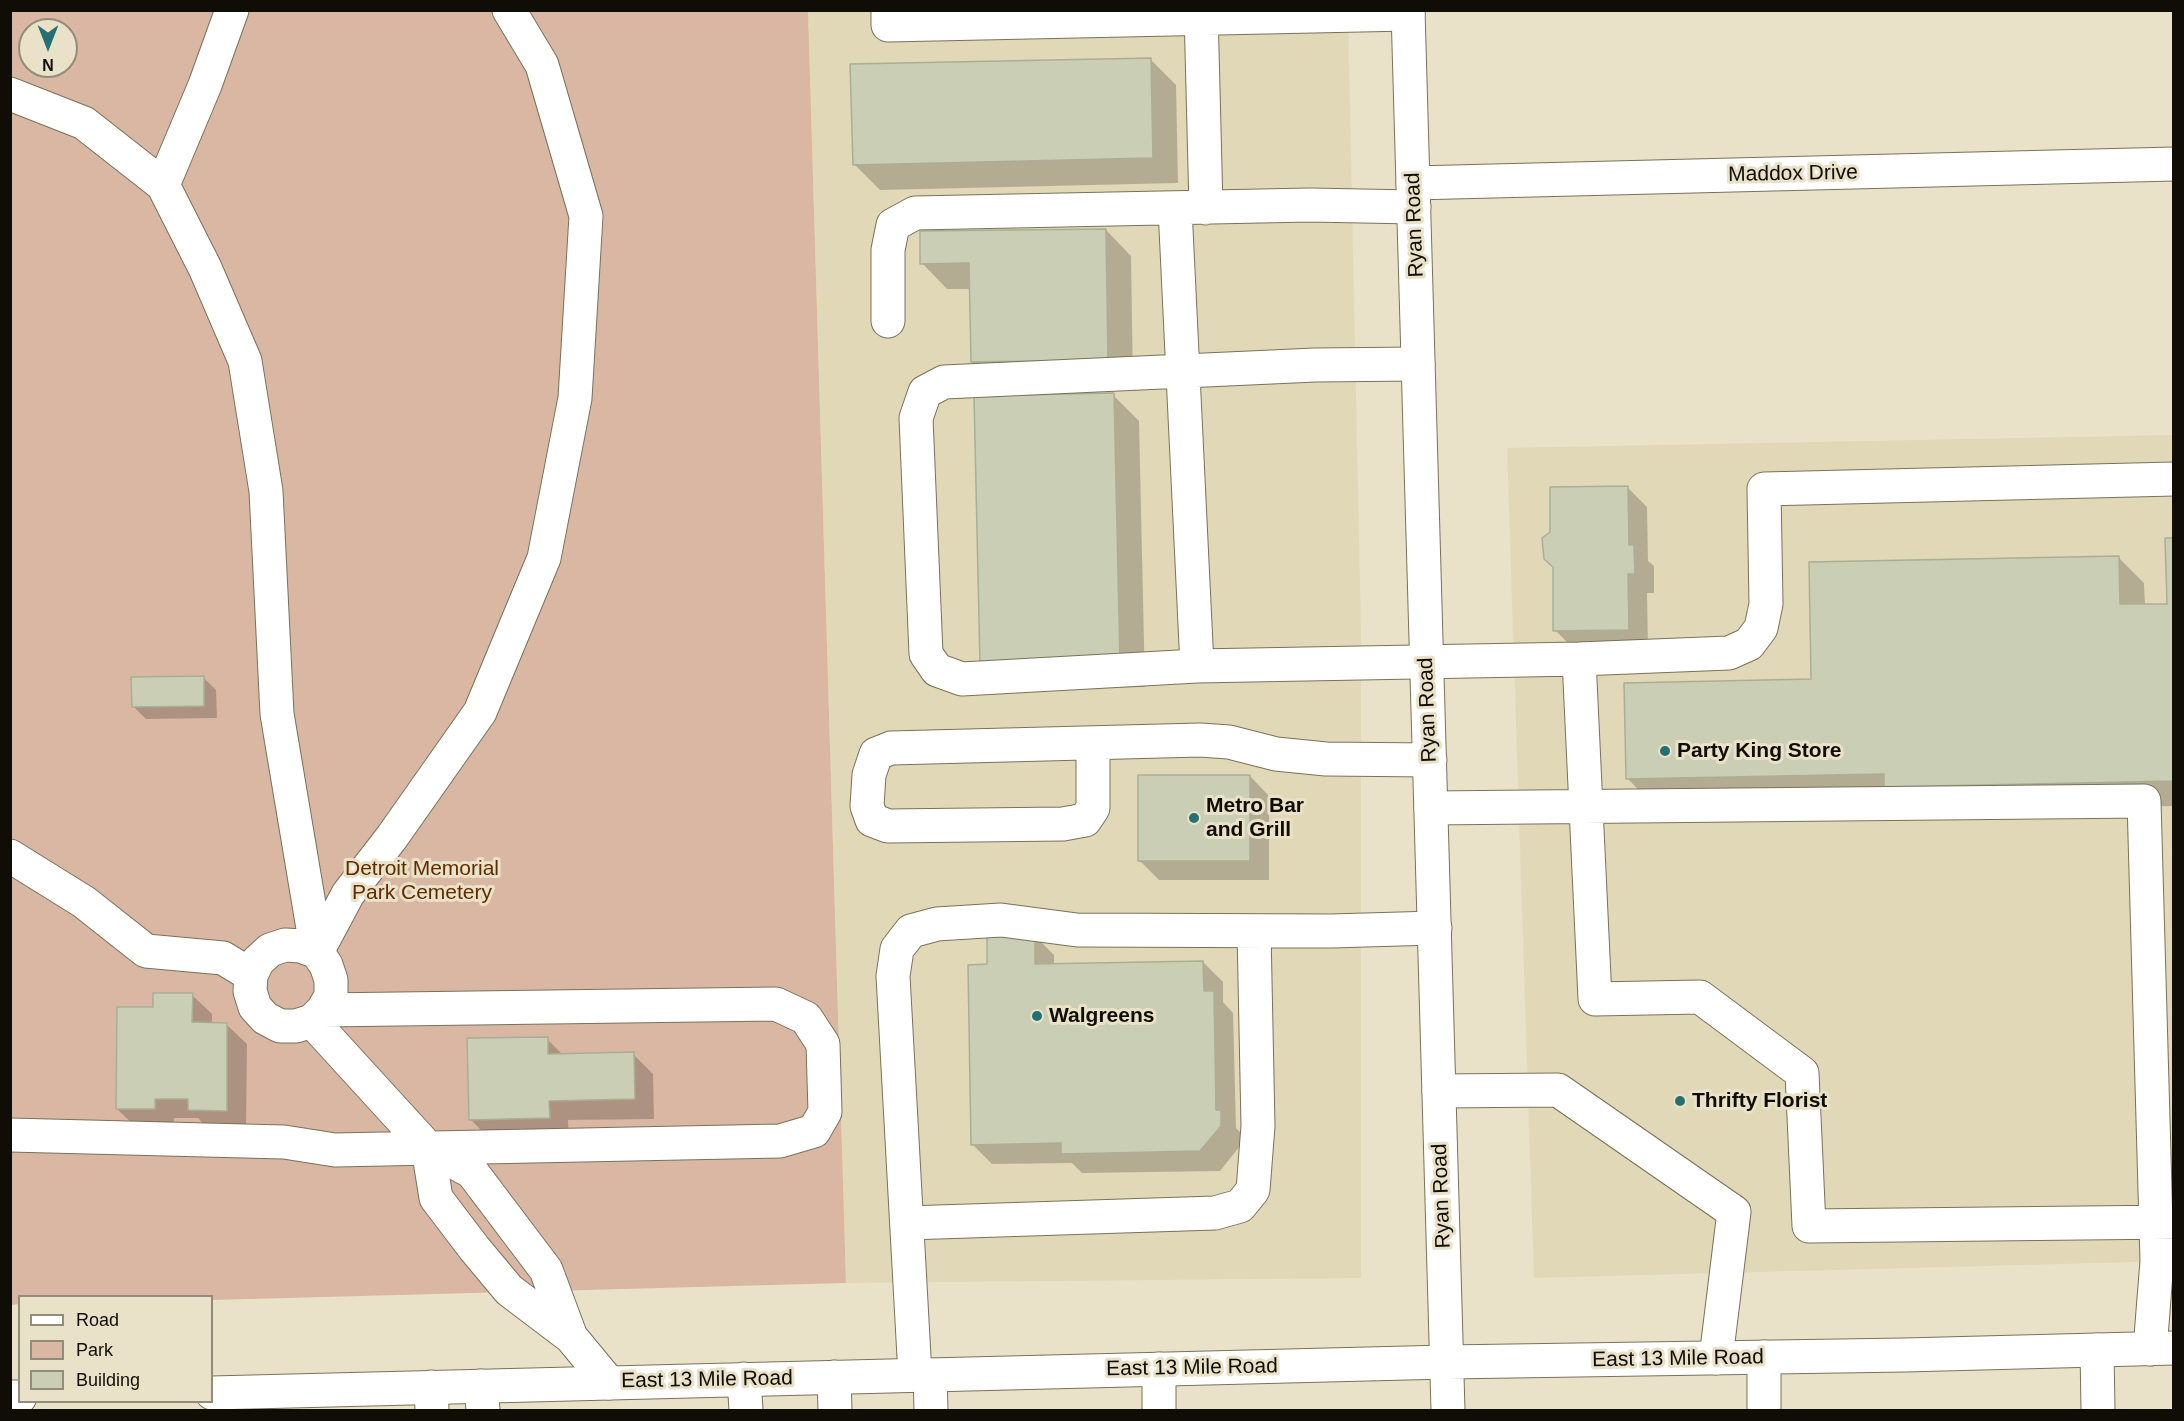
<!DOCTYPE html>
<html>
<head>
<meta charset="utf-8">
<style>
  body { margin:0 }
  #map { position:relative; width:2184px; height:1421px; overflow:hidden; background:#e9e2c8; font-family:Helvetica,sans-serif }
  canvas { display:block }
  .frame { position:absolute; inset:0; border:12px solid #0f0d05; pointer-events:none }
  .legend { position:absolute; left:18px; top:1295px; width:195px; height:108px; box-sizing:border-box; background:#e9e2c8; border:2px solid #928d7a; margin:0; padding:8px 10px; list-style:none; font-size:18px; color:#0f0d05 }
  .legend li { display:flex; align-items:center; gap:12px; height:30px }
  .legend b { width:30px; border:2px solid #928d7a }
  .north { position:absolute; left:18px; top:18px; width:60px; height:60px; box-sizing:border-box; background:#e9e2c8; border:2px solid #928d7a; border-radius:50%; rotate:180deg; font-size:16px; font-weight:700; line-height:24px; text-align:center; color:#0f0d05 }
  .north::after { content:''; display:block; margin:auto; width:21px; height:27px; background:#257072; clip-path:polygon(50% 0,100% 100%,50% 72%,0 100%) }
</style>
</head>
<body>
<div id="map">
<canvas width="2184" height="1421"></canvas>
<div class="frame"></div>
<ul class="legend">
<li><b style="height:8px;background:#fff"></b>Road</li>
<li><b style="height:16px;background:#d9b7a3"></b>Park</li>
<li><b style="height:16px;background:#c9ceb4"></b>Building</li>
</ul>
<div class="north">N</div>
</div>
<script>
const ctx = document.querySelector('canvas').getContext('2d');
ctx.lineJoin = 'round';
function fill(path, color) {
  ctx.fillStyle = color;
  ctx.fill(path, 'evenodd');
}
function poly(rows) {
  const path = new Path2D();
  for (const r of rows) {
    path.moveTo(r[0], r[1]);
    for (let i = 2; i < r.length; i += 2) path.lineTo(r[i], r[i + 1]);
  }
  return path;
}
function trace(path, color, width, dash) {
  ctx.strokeStyle = color;
  ctx.lineWidth = width;
  ctx.lineCap = dash ? 'butt' : 'round';
  ctx.setLineDash(dash || []);
  ctx.stroke(path);
}
function label(font, color, halo, rows, align = 'center') {
  ctx.font = font + ' Helvetica,sans-serif';
  ctx.lineWidth = 6;
  ctx.setLineDash([]);
  ctx.textBaseline = 'middle';
  ctx.strokeStyle = halo;
  ctx.fillStyle = color;
  for (const [text, x, y, turn = 0] of rows) {
    ctx.save();
    ctx.translate(x, y);
    ctx.rotate((+turn || 0) * Math.PI / 180);
    ctx.textAlign = isNaN(turn) ? turn : align;
    if (halo) ctx.strokeText(text, 0, 0);
    ctx.fillText(text, 0, 0);
    ctx.restore();
  }
}
const built = poly([
  [808,11,1348,11,1361,633,1361,1278,846,1283],
  [2173,435,2173,1261,1534,1278,1507,448]
]);
const green = poly([
  [10,11,808,11,846,1283,212,1300,212,1296,20,1296,19,1304,11,1305],
  [30,30,66,30,66,66,30,66]
]);
const shadow = poly([
  [1150,59,1176,85,1178,183,880,190,854,164],
  [1106,230,1131,256,1133,386,998,387,972,362,971,289,947,289,922,263],
  [1113,395,1139,421,1145,687,1007,690],
  [1627,487,1647,507,1648,561,1654,566,1654,593,1647,593,1648,649,1575,650,1555,630],
  [2174,539,2174,806,1911,812,1653,805,1628,779,1813,680,2118,557,2144,583,2145,605,2168,605],
  [203,677,216,690,217,718,146,719,133,706],
  [1250,776,1269,796,1269,880,1159,880,1139,860],
  [1034,935,1054,955,1054,965,1203,962,1223,982,1223,1002,1233,1013,1236,1128,1240,1132,1240,1146,1220,1171,1082,1173,1072,1163,992,1164,972,1144,989,966],
  [192,995,212,1014,212,1024,227,1025,247,1044,246,1130,209,1130,198,1118,174,1118,174,1128,137,1128,117,1109,155,1008],
  [547,1039,563,1055,633,1054,653,1074,654,1119,568,1120,569,1138,490,1139,470,1119]
]);
const building = poly([
  [1151,58,1153,158,853,165,850,64,1151,58],
  [1106,229,1108,360,971,362,969,263,920,264,920,231,1106,229],
  [1114,393,1120,662,980,665,974,396,1114,393],
  [1628,486,1629,545,1634,545,1635,574,1628,574,1629,630,1553,631,1553,567,1544,559,1542,538,1550,532,1550,487,1628,486],
  [2165,538,2174,538,2174,781,1884,787,1884,774,1626,779,1624,683,1811,679,1809,562,2119,556,2120,604,2167,604,2165,538],
  [204,676,204,706,132,707,131,677,204,676],
  [1138,775,1250,775,1250,861,1138,861,1138,775],
  [1035,933,1035,964,1203,961,1204,991,1214,991,1216,1110,1221,1110,1221,1126,1200,1151,1061,1154,1061,1143,971,1145,968,965,987,964,987,934,1035,933],
  [153,993,193,993,192,1022,227,1023,227,1111,188,1110,188,1099,155,1099,155,1109,116,1109,117,1007,153,1007,153,993],
  [548,1037,548,1054,634,1052,635,1099,549,1101,550,1118,469,1120,467,1038,548,1037]
]);
const minor = poly([
  [888,10,888,25,1408,14],
  [1201,10,1206,208],
  [10,94,84,123,163,185,205,268,245,361,266,491,277,714,317,952,326,965,331,980,331,996,323,1010,312,1021,296,1026,280,1026,265,1018,255,1007,250,991,251,975,258,961,270,950,285,945,301,946,317,952],
  [1413,183,2174,164],
  [163,185,205,85,232,10],
  [1175,208,1197,666],
  [888,321,888,250,893,225,915,213,1310,205,1414,207],
  [1418,364,1315,365,944,382,925,392,916,418,926,654,937,670,962,679,1197,666,1579,659,1595,999,1700,997,1802,1073,1809,1226,2174,1222],
  [1579,659,1729,653,1749,644,1761,628,1766,604,1764,489,2174,479],
  [1093,743,1093,808,1085,820,1063,824,888,826,872,820,867,806,869,775,876,754,891,748,1200,740,1229,742,1276,754,1326,759,1430,760],
  [1431,808,2144,801,2157,1261,2150,1349],
  [10,856,84,902,146,951,223,958,251,975],
  [317,952,348,894,392,837,480,712,544,558,575,398,586,216,542,65,509,10],
  [312,1021,428,1148,472,1172,546,1270,571,1337],
  [1439,1091,1558,1090,1734,1212,1716,1358],
  [10,1135,284,1142,335,1150,780,1141,814,1131,825,1112,823,1044,806,1018,776,1004,323,1010],
  [428,1148,436,1198,474,1248,509,1290,571,1337,609,1383],
  [907,1223,1215,1213,1240,1206,1253,1190,1258,1126,1254,931],
  [2097,1350,2098,1410],
  [1764,1357,1764,1410],
  [1159,1369,1159,1410],
  [915,1375,893,976,897,949,911,931,937,924,1001,920,1077,930,1331,931,1435,928],
  [930,1375,931,1410],
  [834,1377,835,1410],
  [744,1379,746,1410],
  [481,1386,483,1410],
  [431,1387,432,1410]
]);
const major = poly([
  [1408,10,1448,1410],
  [212,1393,1447,1362,1905,1355,2174,1348],
  [10,1397,20,1397]
]);
const markers = [
  [1665,751,6,"#257072"],
  [1194,818,6,"#257072"],
  [1037,1016,6,"#257072"],
  [1680,1101,6,"#257072"]
];
const streetNames = [
  ["Maddox Drive",1793,174,-1],
  ["Ryan Road",1415,225,-92],
  ["Ryan Road",1428,710,-92],
  ["Ryan Road",1442,1196,-92],
  ["East 13 Mile Road",1678,1359,-1],
  ["East 13 Mile Road",1192,1368,-1],
  ["East 13 Mile Road",707,1380,-1]
];
const poiNames = [
  ["Party King Store",1677,751],
  ["Metro Bar",1206,806],
  ["and Grill",1206,830],
  ["Walgreens",1049,1016],
  ["Thrifty Florist",1692,1101]
];
const parkNames = [
  ["Detroit Memorial",422,869],
  ["Park Cemetery",422,893]
];
fill(built, '#e1d8b7');
fill(green, '#d9b7a3');
fill(shadow, '#0003');
fill(building, '#c9ceb4');
trace(building, '#aaae95', 1.5);
trace(minor, '#78725b', 35);
trace(major, '#78725b', 35);
trace(minor, '#fff', 33);
trace(major, '#fff', 33);
for (const [x, y, r, color] of markers) {
  const dot = new Path2D();
  dot.arc(x, y, r, 0, 2 * Math.PI);
  ctx.fillStyle = color;
  ctx.fill(dot);
  trace(dot, '#e9e2c8', 2);
}
label('21px', '#0f0d05', '#e9e2c8', streetNames);
label('bold 21px', '#0f0d05', '#e9e2c8', poiNames, 'left');
label('21px', '#602c00', '#e9e2c8', parkNames);
</script>
</body>
</html>
